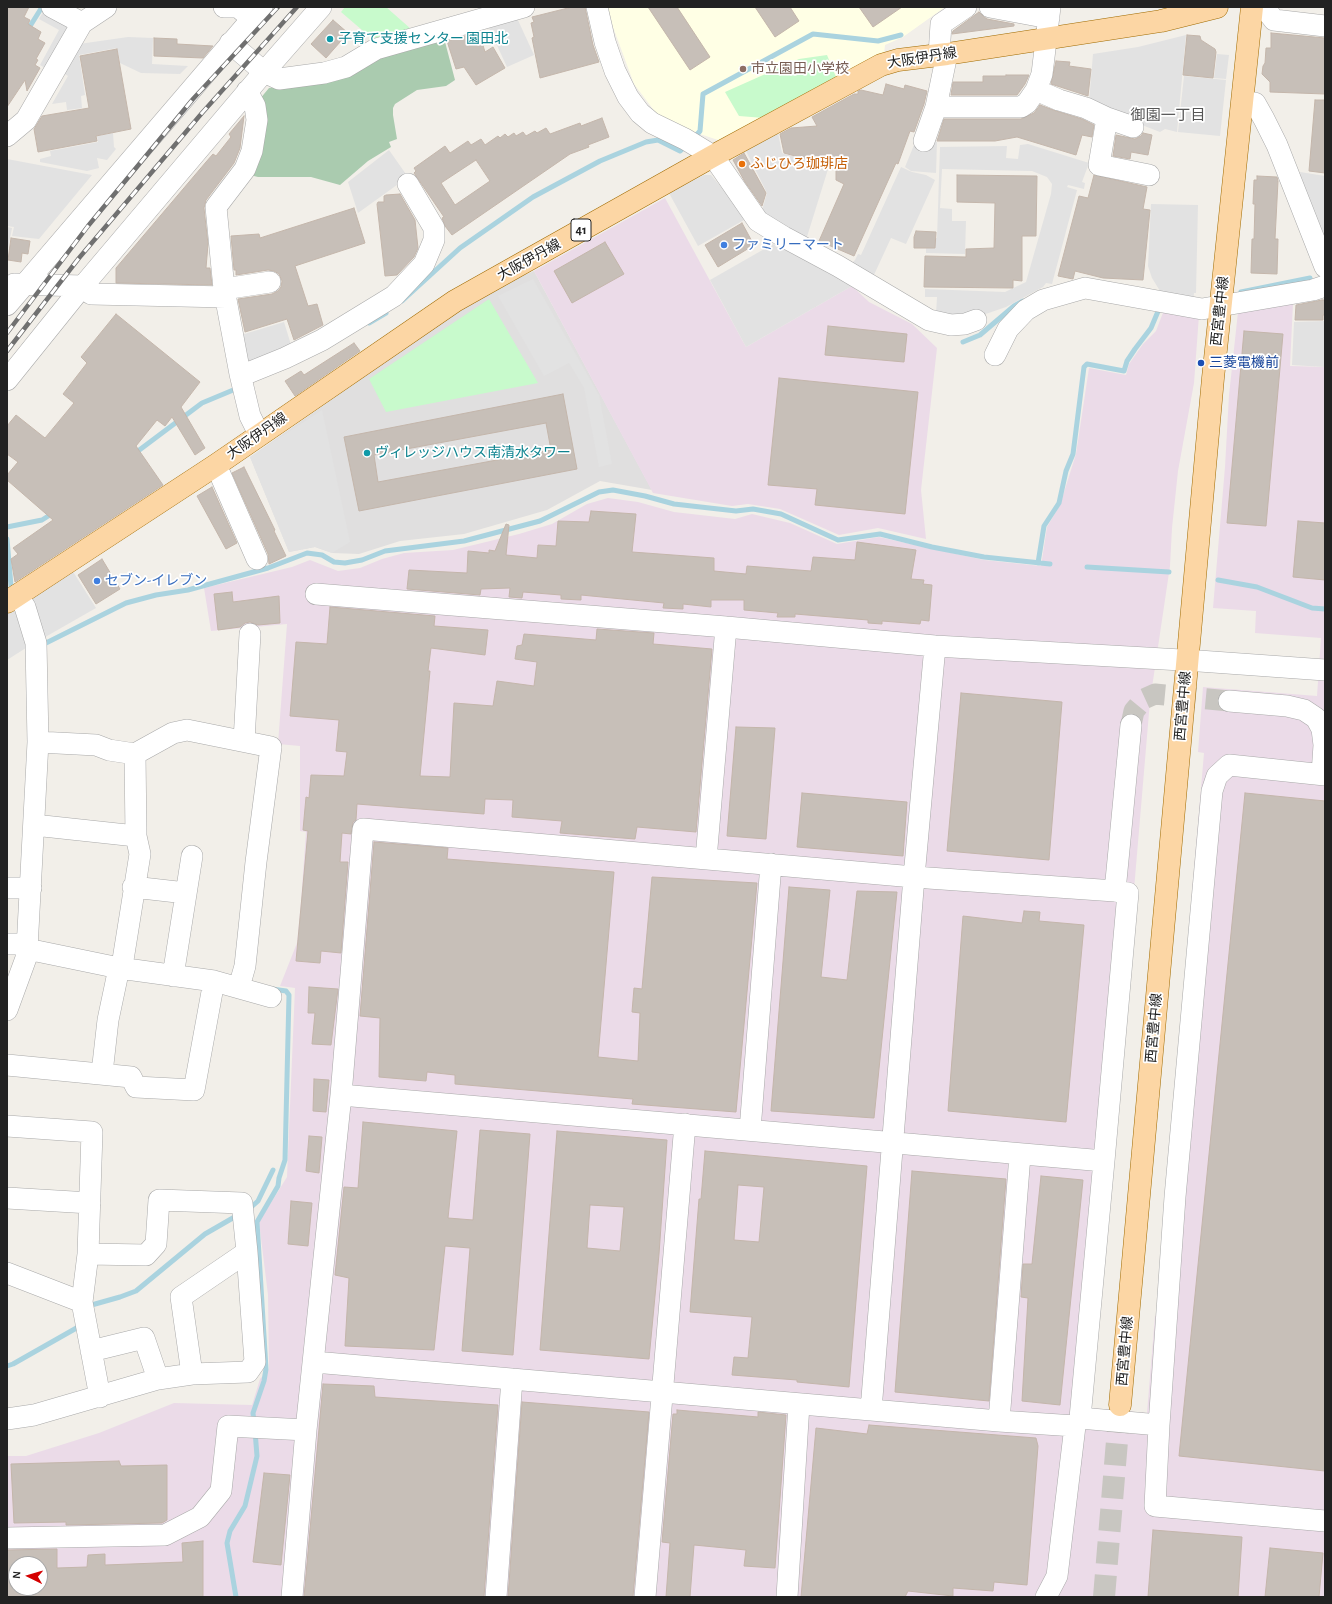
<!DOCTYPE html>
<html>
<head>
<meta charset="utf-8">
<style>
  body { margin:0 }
  #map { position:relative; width:1332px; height:1604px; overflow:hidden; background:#f2efe9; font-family:"Alegreya Sans",sans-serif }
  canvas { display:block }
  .frame { position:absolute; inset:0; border:8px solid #222; pointer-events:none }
  .north { position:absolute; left:8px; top:1556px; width:40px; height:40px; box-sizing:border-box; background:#fff; border:1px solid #a7a7a7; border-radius:50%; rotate:275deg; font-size:11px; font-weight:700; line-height:16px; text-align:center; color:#222 }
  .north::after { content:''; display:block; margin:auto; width:14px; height:18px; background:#d40000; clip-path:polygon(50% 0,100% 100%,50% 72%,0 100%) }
</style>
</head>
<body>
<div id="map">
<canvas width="1332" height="1604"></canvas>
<div class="frame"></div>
<div class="north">N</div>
</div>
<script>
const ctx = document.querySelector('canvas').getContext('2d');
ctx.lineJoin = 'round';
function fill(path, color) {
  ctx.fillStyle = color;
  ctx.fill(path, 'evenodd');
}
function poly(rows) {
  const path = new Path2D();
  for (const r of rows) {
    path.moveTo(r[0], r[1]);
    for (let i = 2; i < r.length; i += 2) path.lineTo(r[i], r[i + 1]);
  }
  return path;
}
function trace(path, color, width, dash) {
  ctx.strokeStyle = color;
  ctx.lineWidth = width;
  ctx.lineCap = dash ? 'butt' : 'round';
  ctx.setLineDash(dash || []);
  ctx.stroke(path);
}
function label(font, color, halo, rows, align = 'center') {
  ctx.font = font + ' "Alegreya Sans","Noto Sans JP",sans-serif';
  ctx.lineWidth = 3.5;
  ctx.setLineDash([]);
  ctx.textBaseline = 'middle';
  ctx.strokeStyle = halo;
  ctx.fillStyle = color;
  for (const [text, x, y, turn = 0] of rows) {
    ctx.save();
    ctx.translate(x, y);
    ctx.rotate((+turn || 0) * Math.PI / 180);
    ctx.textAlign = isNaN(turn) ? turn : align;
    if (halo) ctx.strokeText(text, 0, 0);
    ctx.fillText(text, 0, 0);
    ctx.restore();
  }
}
const residential = poly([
  [534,271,652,490,600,481,547,510,464,534,400,541,359,554,332,553,315,547,289,552,250,457,485,292]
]);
const industrial = poly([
  [665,198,746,347,852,286,869,302,912,324,937,348,921,490,926,539,878,528,839,535,780,509,748,504,732,506,653,493,534,271],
  [1293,303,1290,366,1325,367,1325,1597,7,1597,7,1456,26,1456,99,1433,174,1403,252,1405,260,1379,269,1369,268,1295,259,1222,287,1177,295,988,280,986,297,943,301,902,306,832,300,831,300,746,278,744,287,624,211,631,204,588,292,567,310,560,338,571,360,568,382,559,404,553,453,550,519,534,552,524,587,504,608,498,638,502,674,512,735,519,752,514,790,523,837,544,879,537,984,560,1041,566,1047,527,1060,505,1076,454,1089,368,1126,375,1129,364,1143,344,1156,331,1164,310,1199,315,1194,383,1178,471,1172,528,1170,566,1150,701,1090,1408,1147,1413,1155,1316,1158,1316,1168,1173,1204,753,1198,752,1203,687,1317,696,1321,638,1255,633,1256,611,1213,608,1225,467,1229,395,1238,312],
  [16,1564,40,1564,40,1588,16,1588]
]);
const education = poly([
  [608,7,945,7,903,37,885,45,884,54,724,142,676,126,656,113,634,84,613,27]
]);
const cemetery = poly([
  [444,38,455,80,446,86,417,90,395,104,393,108,393,115,397,139,389,142,391,147,368,161,340,185,311,177,258,177,246,174,259,100,269,88,321,80,379,55]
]);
const park = poly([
  [345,7,386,7,411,29,376,42,341,12],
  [827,55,836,77,764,118,739,116,725,92,799,59],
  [489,299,538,383,386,412,369,379]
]);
const parking = poly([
  [44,10,75,28,50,71,40,65,59,30,39,19],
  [517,18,534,55,507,67,488,26],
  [1186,35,1177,132,1165,129,1160,132,1116,115,1089,102,1093,54,1138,47],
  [128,37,153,38,152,64,188,66,180,74,141,73,120,63,117,48,79,55,85,95,81,96,82,108,67,110,66,102,52,104,68,76,63,73,79,44],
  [1217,54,1229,55,1226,79,1214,78],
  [1184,76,1226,80,1220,136,1178,132],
  [113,133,114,147,116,149,107,160,97,158,99,168,87,171,40,162,40,159,51,156,50,151,98,142,97,136],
  [778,133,782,153,829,166,806,240,761,214,767,193,746,151],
  [930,140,937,142,936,173,911,171,905,167,914,145,928,148],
  [1028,144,1089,163,1082,182,1085,183,1084,189,1068,185,1067,187,1077,190,1052,284,1046,283,1043,287,1006,307,977,317,936,314,937,297,925,297,925,289,1005,292,1026,282,1051,194,1052,184,1047,177,1032,171,942,169,940,208,952,209,952,221,966,221,965,254,926,253,926,239,937,238,940,147,1007,146,1006,158,1018,159,1020,145],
  [389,150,408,177,358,213,348,182],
  [7,159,92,175,39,239,12,236,14,227,7,226],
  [901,167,912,172,926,175,935,180,906,244,891,238,873,277,851,264,855,260,858,254,861,255],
  [1300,172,1325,176,1325,238,1324,238,1316,216,1313,216,1302,188],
  [704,175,711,175,731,199,744,220,698,246,669,193],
  [1151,204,1198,205,1196,293,1194,293,1193,302,1160,291,1152,278,1148,266],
  [7,227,12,228,7,253],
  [773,244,812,263,852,286,746,347,710,280],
  [533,279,599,395,612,464,599,467,584,388,569,363,544,376,498,296],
  [1325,321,1325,367,1292,365,1294,322],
  [284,322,292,348,255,364,245,359,241,335],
  [322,410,350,542,332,553,315,547,289,552,250,457],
  [72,570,96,608,40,640,29,597],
  [16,608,29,646,7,660,7,613]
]);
const stream = poly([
  [27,31,42,7],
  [693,139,700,131,703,94,813,34,878,41,901,35],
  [1241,292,1310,278],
  [402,301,460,248,533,197,600,161,646,142,658,140,680,151,686,146],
  [369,323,386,313],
  [963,342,980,335,1014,306,1023,301],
  [134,454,202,403,238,388],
  [7,527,42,520,53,513],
  [7,539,11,586],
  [1038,563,1044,526,1059,503,1066,471,1073,454,1084,367,1087,364,1124,371,1127,361,1135,349,1151,328,1159,309],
  [1087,567,1169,572],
  [1218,580,1257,587,1312,608,1325,609],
  [42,645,126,603,156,595,188,590,268,568,307,553,322,555,334,562,345,563,362,560,385,551,464,541,540,521,599,492,613,490,645,496,674,504,736,511,753,509,781,514,838,540,880,534,932,547,984,557,1050,564],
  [249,1209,258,1201,273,1170],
  [88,1306,120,1297,136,1291,205,1234,238,1215],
  [7,1366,13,1364,80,1326,80,1325],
  [254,1423,253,1413,264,1381,266,1369,257,1222,278,1186,279,1178,285,1160,289,995,286,991,272,989],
  [236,1597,227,1543,230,1531,245,1506,257,1456,255,1431]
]);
const building = poly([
  [7,7,29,7,24,17,30,20,28,24,41,32,38,39,45,43,36,59,38,60,35,65,40,68,27,91,25,80,7,107,7,7],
  [572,7,585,7,593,45,599,62,540,78,532,38,534,37,531,23,534,22,532,17,572,7],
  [648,7,677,7,710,57,690,70,648,7],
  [755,7,790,7,799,21,775,37,755,7],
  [859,7,902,7,873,27,859,7],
  [979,12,983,16,987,19,1014,24,1014,26,952,34,953,31,979,12],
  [333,20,348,33,326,58,311,44,333,20],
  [479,32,485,52,493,47,505,68,476,85,464,67,456,69,447,41,479,32],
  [1271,33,1325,38,1325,94,1270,92,1270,82,1262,74,1263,66,1265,63,1266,48,1271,48,1271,33],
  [1187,35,1200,36,1201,40,1215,49,1216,52,1213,78,1183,75,1187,35],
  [154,38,177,39,177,44,213,46,203,58,154,56,154,38],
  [117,49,131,129,96,136,97,141,38,152,34,129,42,116,89,108,80,56,117,49],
  [1056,61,1070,62,1069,66,1091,69,1088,96,1051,84,1056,61],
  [1006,75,1029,75,1025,84,1017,95,951,95,953,82,983,82,983,76,1006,76,1006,75],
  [886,84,904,89,905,85,927,91,924,104,914,132,910,131,898,164,896,163,854,256,819,241,844,184,836,180,836,167,784,153,780,134,791,128,817,126,812,117,854,94,858,94,858,91,861,90,883,95,886,84],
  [1315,100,1325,100,1325,173,1309,171,1315,100],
  [1040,105,1056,111,1082,119,1094,125,1092,137,1082,135,1076,155,1017,137,995,141,937,141,944,119,1021,119,1034,113,1040,105],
  [244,116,240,148,234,163,206,200,204,208,208,244,206,268,210,268,212,285,116,283,116,268,206,162,213,154,216,156,231,137,229,134,244,116],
  [602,118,609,137,588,145,589,147,570,154,452,235,445,226,442,218,444,217,414,173,416,171,414,168,445,146,450,153,468,141,471,145,481,139,485,145,498,136,500,138,505,134,508,137,514,133,516,136,523,132,526,136,535,131,537,133,546,128,550,134,580,123,581,126,602,118],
  [476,160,490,181,455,205,441,183,476,160],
  [1143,133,1152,135,1148,155,1131,152,1130,159,1113,156,1116,135,1135,139,1141,136,1143,133],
  [744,153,766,193,762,206,745,182,733,160,744,153],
  [957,175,1037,176,1036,236,1022,236,1022,281,1013,280,1013,288,924,287,925,256,966,257,966,249,994,248,995,203,957,202,957,175],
  [1094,175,1147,187,1143,209,1150,210,1143,280,1103,278,1075,271,1073,279,1058,276,1079,196,1088,198,1094,175],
  [1257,176,1277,177,1278,181,1275,239,1278,239,1277,274,1251,273,1252,239,1254,239,1255,204,1253,204,1254,180,1257,180,1257,176],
  [400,194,415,220,418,248,414,257,397,275,385,276,377,204,378,202,384,202,384,196,386,195,400,194],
  [354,208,365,243,295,266,308,306,317,304,323,325,294,340,287,319,245,332,238,299,272,294,278,291,281,287,282,281,279,274,274,271,268,270,236,275,236,270,234,270,231,236,259,234,260,238,354,208],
  [742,223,754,245,718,267,705,245,742,223],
  [916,231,936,232,935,248,914,248,914,237,916,231],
  [11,238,30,241,28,254,22,253,21,262,8,260,11,238],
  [605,242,624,274,572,303,554,271,605,242],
  [1322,300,1325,300,1325,315,1323,315,1323,320,1295,320,1296,305,1322,300],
  [116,314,200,382,181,407,205,448,195,455,172,417,165,426,157,420,136,446,163,485,15,582,11,559,18,554,13,548,53,520,7,480,7,475,18,462,7,454,7,426,16,415,45,438,74,403,63,394,87,363,81,357,116,314],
  [828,326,907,334,904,362,825,355,828,326],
  [1244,331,1283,334,1266,526,1227,523,1244,331],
  [354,343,360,351,295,396,285,381,301,371,304,375,354,343],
  [779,378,918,392,905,514,815,505,817,489,768,485,779,378],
  [563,394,577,469,359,511,344,437,563,394],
  [546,423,551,450,378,482,374,455,546,423],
  [244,467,275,530,274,531,286,556,269,564,268,554,232,473,244,467],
  [212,487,237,543,226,549,197,496,212,487],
  [591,511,636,514,632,552,714,558,714,571,746,574,747,566,811,571,813,557,855,560,857,542,916,550,911,579,924,580,923,584,932,585,929,621,921,620,920,624,882,621,882,624,868,623,868,620,795,614,795,617,777,617,778,613,744,610,744,600,711,600,711,607,683,604,683,609,663,608,664,603,581,595,581,600,561,599,561,595,523,592,522,598,509,597,510,588,481,589,480,595,407,589,409,570,467,573,468,551,489,553,489,550,495,551,506,524,509,525,506,555,537,558,538,545,556,546,558,521,589,522,591,511],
  [1298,521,1325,523,1325,580,1293,577,1298,521],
  [102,559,120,589,96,604,78,575,102,559],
  [232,592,233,602,279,596,280,623,258,625,250,622,245,623,240,627,218,630,214,594,232,592],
  [330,607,435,616,434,626,488,630,485,655,431,648,428,671,430,671,420,776,450,777,454,703,493,706,497,681,534,686,537,662,515,659,517,646,522,645,524,634,596,640,597,629,654,633,653,644,712,649,696,832,637,827,635,839,560,833,562,821,512,817,513,800,485,799,484,814,357,804,356,820,353,822,351,834,342,833,340,862,348,862,341,953,321,951,320,963,296,961,308,831,303,830,306,797,309,798,311,775,344,776,347,752,336,751,339,720,290,716,296,642,327,644,330,607],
  [961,693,1062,702,1049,860,947,851,961,693],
  [736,727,775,728,766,839,727,836,736,727],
  [802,793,907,802,903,856,797,847,802,793],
  [1245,793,1325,801,1325,1471,1179,1456,1245,793],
  [374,842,448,848,447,859,614,872,598,1057,638,1061,640,1013,632,1012,634,988,642,989,652,877,757,883,736,1112,632,1104,633,1099,455,1084,455,1075,427,1072,426,1081,379,1077,380,1018,360,1016,374,842],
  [789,887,830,890,821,977,847,980,857,891,897,892,874,1118,771,1111,789,887],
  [1024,911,1040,912,1039,921,1084,925,1066,1122,948,1111,963,916,1022,923,1024,911],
  [309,987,338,989,331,1045,312,1044,315,1013,308,1013,309,987],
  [314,1079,329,1080,326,1112,313,1111,314,1079],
  [363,1122,457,1131,448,1218,473,1220,480,1130,530,1134,513,1355,462,1351,470,1248,445,1246,434,1350,345,1346,349,1278,335,1275,344,1187,358,1188,363,1122],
  [557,1131,667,1140,659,1254,649,1359,540,1350,557,1131],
  [590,1205,624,1207,620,1251,587,1248,590,1205],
  [309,1136,322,1137,319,1173,306,1171,309,1136],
  [705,1151,867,1166,849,1387,797,1382,797,1380,732,1375,734,1357,748,1358,752,1317,690,1312,699,1199,701,1199,705,1151],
  [738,1185,764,1187,759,1242,734,1240,738,1185],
  [912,1171,1006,1179,989,1401,895,1392,912,1171],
  [1041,1176,1083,1180,1060,1405,1022,1401,1028,1298,1021,1297,1023,1264,1032,1264,1041,1176],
  [291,1201,312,1203,308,1246,288,1244,291,1201],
  [323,1384,374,1386,375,1397,498,1405,484,1597,304,1597,323,1384],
  [522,1402,649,1412,633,1597,508,1597,522,1402],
  [677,1410,758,1417,758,1412,786,1415,775,1568,744,1566,746,1550,694,1545,690,1597,666,1597,670,1543,662,1542,673,1414,677,1414,677,1410],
  [869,1425,1036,1438,1038,1446,1027,1585,994,1582,993,1591,953,1588,953,1596,908,1591,905,1597,801,1597,816,1428,867,1434,869,1425],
  [119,1461,121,1466,167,1465,167,1520,162,1523,66,1525,66,1522,14,1523,11,1464,119,1461],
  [264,1473,290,1475,281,1565,253,1562,264,1473],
  [1153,1530,1242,1537,1238,1597,1148,1597,1153,1530],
  [203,1541,203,1597,7,1597,7,1550,57,1549,57,1568,87,1567,88,1555,105,1554,105,1565,183,1562,182,1543,203,1541],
  [16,1564,40,1564,40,1588,16,1588,16,1564],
  [1270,1548,1323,1553,1319,1597,1265,1597,1270,1548]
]);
const minorTunnel = poly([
  [1131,725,1134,711,1144,699,1155,694,1229,701]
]);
const majorTunnel = poly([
  [1104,1597,1120,1405]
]);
const minor = poly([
  [52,7,82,23],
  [224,7,238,7,251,18],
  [597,7,605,42,615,71,628,97,640,113,652,123,685,139,713,156,758,221,784,237,838,266,929,320,951,325,965,324,976,320],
  [990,7,1049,18],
  [1264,7,1274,20,1325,26],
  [230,43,264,72,279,79,324,73,346,67,376,49,524,7],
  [939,55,941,24,966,7],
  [1036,90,1059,100,1086,108,1107,118],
  [247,91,255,106,257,120,252,151,245,169,216,207,224,289,240,374,250,416,259,434],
  [1243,101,1255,103,1264,119,1277,145,1325,267],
  [936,107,1021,107,1027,103,1036,90,1042,74,1050,7],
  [1133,127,1107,118,1099,165,1149,175],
  [7,136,26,120,82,23,106,7],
  [924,141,936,107,947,54],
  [14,284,82,286,91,294,226,297],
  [224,289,270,282],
  [7,305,262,7],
  [995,355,1008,329,1026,310,1043,300,1085,288,1202,309,1313,290,1325,286],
  [240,374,248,373,285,358,322,340,394,296,424,264,434,240,434,228,408,184],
  [7,380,77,293,258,79,321,7],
  [216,465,257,559],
  [316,594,726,627,935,646,1199,661,1325,670],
  [1229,701,1287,706,1304,710,1316,718,1322,729,1324,745,1322,774],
  [244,741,250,634],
  [38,742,96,745,109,750,135,754,173,733,187,730,271,747,256,862,245,966,239,987],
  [34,825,136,836],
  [706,859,726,627],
  [133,887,186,893],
  [7,888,31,888],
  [7,944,27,944],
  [27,949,119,968,214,981,271,997],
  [173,976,192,856],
  [7,1010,26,958,27,949,38,742,36,643,25,607,17,595],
  [7,1065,131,1077,136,1087,194,1090,214,981],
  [102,1073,108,1020,119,968,122,964,123,960,140,854,136,836,135,754],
  [341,1095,1104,1161],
  [7,1126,92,1132,88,1254,82,1302,7,1273],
  [750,1130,771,864],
  [7,1198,90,1203],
  [82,1302,100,1397],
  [91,1351,144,1338,158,1379],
  [314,1362,999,1421,1075,1426],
  [192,1374,181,1297,247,1252],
  [871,1410,914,877,935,646],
  [1080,1418,1159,1425,1175,1197,1212,791,1217,776,1229,765,1325,775],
  [7,1419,34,1415,158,1379,192,1374,248,1372,255,1362,247,1252,242,1203,159,1200,156,1244,146,1255,88,1254],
  [999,1421,1020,1155],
  [1159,1425,1155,1506,1325,1521],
  [7,1538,165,1535,200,1517,221,1491,228,1426,306,1430],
  [292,1597,306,1430,341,1095,363,829,914,877,1115,891],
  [496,1597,512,1379],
  [645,1597,685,1124],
  [787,1597,799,1404],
  [1046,1597,1057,1576,1075,1426,1080,1418,1104,1161,1128,893,1115,891,1131,725]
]);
const major = poly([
  [7,602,216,465,455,301,713,156,881,65,898,60,947,54,1161,21,1217,7],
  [1120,1405,1213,378,1252,7]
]);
const rail = poly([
  [7,333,88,226,193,99,278,7],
  [7,351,79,258,202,113,297,7]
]);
const markers = [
  [330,39,4,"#0f9aa8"],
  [743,69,4,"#8d6e63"],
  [742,164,4,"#e8710a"],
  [724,245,4,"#3f7fe0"],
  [1201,363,4,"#1a4fb4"],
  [367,453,4,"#0f9aa8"],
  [97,581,4,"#3f7fe0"]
];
const shields = [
  [581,230,20]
];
const shieldNames = [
  ["41",581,230]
];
const cultureNames = [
  ["子育て支援センター 園田北",338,39],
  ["ヴィレッジハウス南清水タワー",375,453]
];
const streetNames = [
  ["大阪伊丹線",922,58,-9],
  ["大阪伊丹線",529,260,-29],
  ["西宮豊中線",1220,311,-84],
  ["大阪伊丹線",257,436,-35],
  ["西宮豊中線",1183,706,-85],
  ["西宮豊中線",1154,1028,-85],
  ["西宮豊中線",1125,1351,-85]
];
const educationNames = [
  ["市立園田小学校",751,69]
];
const foodNames = [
  ["ふじひろ珈琲店",750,164]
];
const shopNames = [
  ["ファミリーマート",732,245],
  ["セブン-イレブン",105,581]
];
const transitNames = [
  ["三菱電機前",1209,363]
];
const neighbourhoodNames = [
  ["御園一丁目",1168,115]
];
fill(residential, '#e0dfdf');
fill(industrial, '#ebdbe8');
fill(education, '#ffffe5');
fill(cemetery, '#aacbaf');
fill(park, '#c8facc');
fill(parking, '#e2e2e2');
trace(stream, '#aad3df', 5);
fill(building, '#c7bfb8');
trace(building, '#c4b6ab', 1);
trace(minorTunnel, '#c8c6c1', 21, [21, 10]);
trace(majorTunnel, '#c8c6c1', 22, [22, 11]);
trace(minor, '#a9a9a9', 22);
trace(major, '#a06b00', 23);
trace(minor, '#fff', 21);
trace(major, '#fcd6a4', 22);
trace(rail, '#707070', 4.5);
trace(rail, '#fff', 3, [9]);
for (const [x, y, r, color] of markers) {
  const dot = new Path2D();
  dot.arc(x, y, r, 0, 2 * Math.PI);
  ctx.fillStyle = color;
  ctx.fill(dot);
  trace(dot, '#fff', 1.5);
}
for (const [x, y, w] of shields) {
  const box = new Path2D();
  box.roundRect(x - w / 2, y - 11, w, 22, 3);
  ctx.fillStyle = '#fff';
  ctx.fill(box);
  trace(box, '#222', 1);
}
label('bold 13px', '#222', null, shieldNames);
label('14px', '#0d838f', '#fff', cultureNames, 'left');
label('14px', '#222', '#fff', streetNames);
label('14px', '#785e54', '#fff', educationNames, 'left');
label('14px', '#c56008', '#fff', foodNames, 'left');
label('14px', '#366cbe', '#fff', shopNames, 'left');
label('14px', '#164399', '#fff', transitNames, 'left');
label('15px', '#555', '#fff', neighbourhoodNames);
</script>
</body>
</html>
